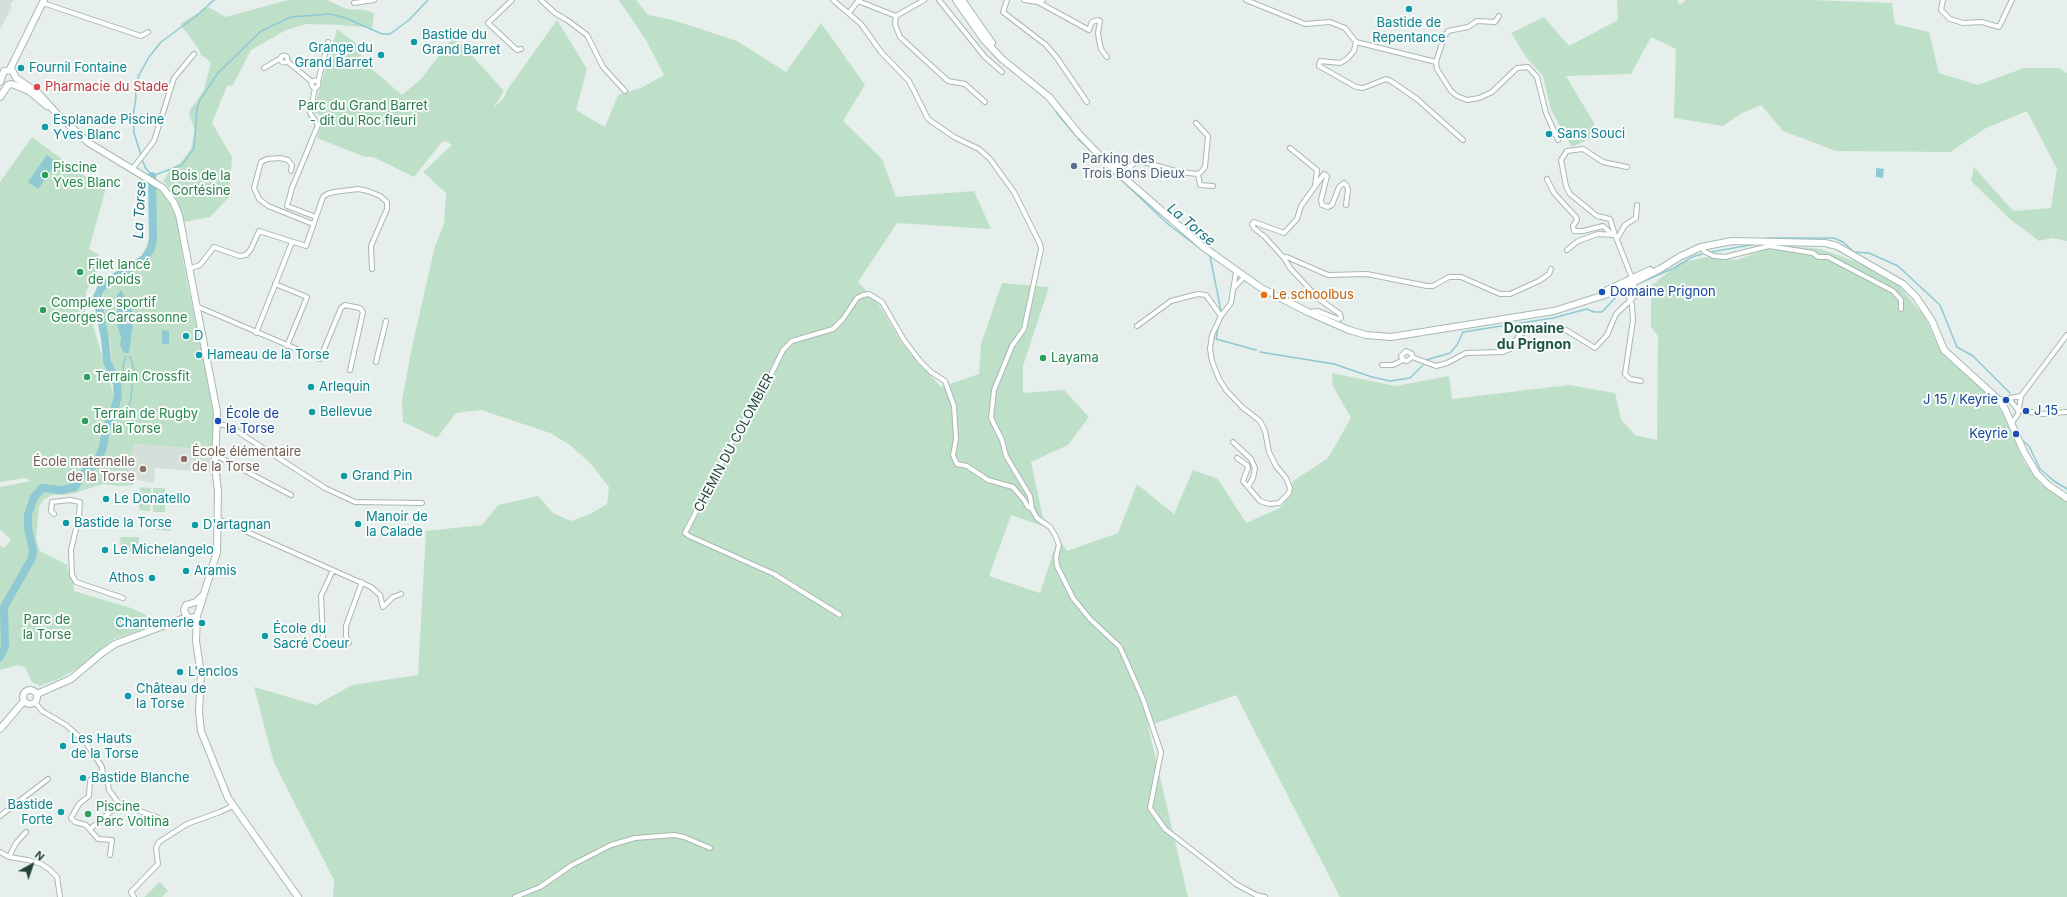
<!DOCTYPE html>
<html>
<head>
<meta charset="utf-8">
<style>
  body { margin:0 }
  #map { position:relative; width:2067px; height:897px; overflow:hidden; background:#e6efeb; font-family:Inter,sans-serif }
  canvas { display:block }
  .north { position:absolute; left:12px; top:845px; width:40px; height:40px; -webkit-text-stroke:3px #f7fbf9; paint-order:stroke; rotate:40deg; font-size:11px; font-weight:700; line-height:16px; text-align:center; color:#24423a }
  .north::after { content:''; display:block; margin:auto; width:14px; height:18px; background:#24423a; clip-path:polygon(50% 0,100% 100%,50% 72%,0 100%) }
</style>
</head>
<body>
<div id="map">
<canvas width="2067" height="897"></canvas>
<div class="north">N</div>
</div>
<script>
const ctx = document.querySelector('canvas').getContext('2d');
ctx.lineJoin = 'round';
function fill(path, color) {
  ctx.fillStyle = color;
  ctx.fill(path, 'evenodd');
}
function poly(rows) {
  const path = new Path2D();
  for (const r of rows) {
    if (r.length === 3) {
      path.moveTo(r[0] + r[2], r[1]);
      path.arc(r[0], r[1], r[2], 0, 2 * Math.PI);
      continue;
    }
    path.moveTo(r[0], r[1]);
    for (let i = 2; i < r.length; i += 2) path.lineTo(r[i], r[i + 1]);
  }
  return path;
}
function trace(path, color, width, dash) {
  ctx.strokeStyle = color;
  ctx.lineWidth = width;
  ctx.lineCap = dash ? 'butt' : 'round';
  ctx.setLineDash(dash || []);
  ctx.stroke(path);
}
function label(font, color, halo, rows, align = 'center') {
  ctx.font = font + ' Inter,sans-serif';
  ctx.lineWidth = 4;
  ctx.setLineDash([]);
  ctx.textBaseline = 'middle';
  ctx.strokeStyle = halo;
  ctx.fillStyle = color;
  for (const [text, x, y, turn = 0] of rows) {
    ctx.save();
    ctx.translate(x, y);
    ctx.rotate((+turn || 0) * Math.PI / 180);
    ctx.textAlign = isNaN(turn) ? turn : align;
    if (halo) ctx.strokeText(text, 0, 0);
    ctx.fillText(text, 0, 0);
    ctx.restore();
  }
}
const built = poly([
  [0,0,13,0,10,6,12,7,0,30],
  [135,444,214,450,212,472,155,468,154,483,132,479,128,471,128,460]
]);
const green = poly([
  [288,0,327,0,347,9,365,10,374,13,372,28,342,25,305,24,284,31,251,50,233,85,227,86,212,123,232,157,229,197,210,217,184,222,174,193,163,181,170,170,181,162,191,149,195,130,189,115,190,110,204,90,211,62,201,55,198,48,180,24,208,7,226,17],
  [619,0,636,0,648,15,673,20,737,41,786,72,821,23,865,85,843,121,882,159,896,197,974,191,991,229,897,223,858,282,878,303,901,342,941,387,979,374,981,344,1002,283,1049,287,1023,366,1023,393,1064,390,1089,417,1068,445,1031,462,1045,527,1011,515,989,576,1040,593,1058,538,1067,551,1118,533,1137,484,1174,514,1193,470,1218,479,1246,523,1280,508,1290,495,1293,481,1328,458,1351,418,1333,386,1332,373,1395,386,1449,376,1452,399,1569,385,1615,393,1621,419,1635,435,1657,440,1658,336,1651,327,1651,286,1680,263,1707,257,1737,260,1776,245,1821,249,1861,264,1899,286,1925,317,1942,354,1974,380,2002,412,2024,462,2040,484,2067,502,2067,897,1340,897,1236,695,1148,726,1188,897,333,897,334,880,274,763,254,687,316,705,352,685,418,675,426,531,482,525,498,505,538,496,553,513,571,521,590,514,607,504,609,487,591,464,570,445,550,433,481,410,456,413,437,438,403,422,402,400,412,347,435,246,444,224,446,193,423,172,452,145,446,141,442,142,414,177,373,157,365,157,317,138,324,117,313,112,337,29,365,50,359,58,402,95,421,79,454,36,504,91,493,108,504,98,507,90,557,20,587,69,576,110,605,127,618,95,641,88,664,75,646,40],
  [1617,0,1677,0,1680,5,1686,0,1811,0,1892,3,1895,24,1929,32,1939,73,1978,85,2024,68,2059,68,2067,73,2067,241,2052,238,2039,241,2011,220,1971,181,1974,167,2013,211,2051,208,2057,169,2027,111,1986,128,1950,152,1836,151,1783,131,1761,105,1742,113,1723,126,1674,118,1676,49,1651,37,1631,74,1566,76,1594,123,1595,136,1572,147,1551,110,1543,76,1526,57,1511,33,1544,17,1569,46,1618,20],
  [32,137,96,184,106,188,89,249,99,255,95,277,86,291,85,316,92,322,114,396,110,339,99,312,106,283,138,265,150,238,152,182,167,198,176,218,186,277,215,414,214,450,135,444,128,460,128,471,134,485,119,486,103,484,75,493,65,495,52,495,44,499,39,507,36,539,40,551,68,565,67,568,73,580,74,591,131,608,150,617,152,626,114,639,78,668,61,678,40,686,32,682,25,667,18,665,0,670,0,545,4,548,11,540,0,529,0,487,31,481,25,478,0,482,0,182],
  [140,487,151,488,150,511,139,510],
  [153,488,165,488,165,512,153,512],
  [153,519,171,521,170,531,152,529],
  [120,537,139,537,139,552,121,552],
  [160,882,168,891,162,897,144,897]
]);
const water = poly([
  [47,155,57,162,38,189,28,182],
  [1876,168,1884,169,1883,178,1876,177],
  [121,290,134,314,129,353,124,353,120,345,121,337,117,324,117,295],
  [162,330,169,331,169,344,162,344]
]);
const stream = poly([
  [1056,112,1075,135],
  [1078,139,1090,150],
  [141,155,134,133,133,116,136,97,135,88,139,75,149,57,161,42,195,17,214,0],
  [142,159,145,167,152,176,182,165,194,148,197,108,200,100,218,73,261,31,291,17,330,14,346,18,382,34,390,34,409,20,428,0],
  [1115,174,1169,225,1210,256,1221,311],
  [1767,238,1834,238,1843,242,1854,252,1869,253,1898,266,1940,305,1957,347,1973,356,2010,393],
  [1711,252,1756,244],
  [1637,284,1674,268,1692,257,1702,254],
  [1219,324,1223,316],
  [1218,327,1216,339,1256,350],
  [1260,352,1334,364,1372,377,1390,381,1410,378,1423,365],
  [1426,360,1450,353,1457,345,1463,332,1553,318,1587,309,1594,312,1602,312,1617,296],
  [125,382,123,366,126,356],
  [126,417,131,398,134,369,130,357],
  [2022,440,2029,446,2040,469,2054,481,2067,489]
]);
const river = poly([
  [0,657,5,647,4,607,32,558,33,550,28,528,28,514,34,497,42,488,61,490,75,487,85,471,97,463,103,447,106,429,115,407,118,396,117,384,107,361,105,339,97,297,101,288,115,277,144,259,151,249,153,239,152,176]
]);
const street = poly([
  [512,0,488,23,517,50,521,49],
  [541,0,555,13,565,19],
  [833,0,861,24,881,52,909,81,928,119,954,137,979,149,990,159,1014,192,1040,244,1041,249,1024,329,1012,346,994,390,991,418,1002,440,1006,456,1030,496,1032,509,1037,518,1050,527,1055,535,1059,545,1056,557,1057,566,1073,598,1090,619,1120,647,1143,699,1161,752,1150,808,1165,829,1236,884,1256,895,1265,897],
  [924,0,896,16,895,24,900,37,948,81,965,84,985,102],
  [939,0,985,57,1002,72],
  [1007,0,1003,12,1046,45,1057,58,1087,102],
  [1024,0,1038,2,1043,0],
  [1246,0,1305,24,1330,22,1345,28,1356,42,1354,51,1347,59,1340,63,1320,61,1319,66,1356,87,1363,88,1386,79,1391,81,1417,99,1463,140],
  [1943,0,1941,10,1950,19,1963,23,1982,22,1999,27,2012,0],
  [1038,2,1089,30,1092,22,1098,20,1100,21,1098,33,1099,40,1101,49,1107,57],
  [43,3,141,36,148,32],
  [354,3,374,0],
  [849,13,858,1,896,16],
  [1499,16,1495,22,1477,21,1468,27,1448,31,1444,37,1436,62,1437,69,1451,91,1457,96,1467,100,1479,98,1492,92,1517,68,1528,67,1537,77,1546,113,1558,140],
  [567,20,587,35,603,67,625,91],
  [1356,42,1436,62],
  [284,59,3.5],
  [287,61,312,82],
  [264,68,281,58],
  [315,84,3.5],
  [318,82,328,42],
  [315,88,310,113,318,125,292,188,287,206,316,217],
  [1290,148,1317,170,1315,186],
  [133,168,154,141,174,78,194,54],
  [291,171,292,165,288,160,280,158,267,159,261,162,254,188,259,199,268,206,313,224],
  [1124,173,1135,162,1140,161,1179,172,1198,174,1201,172,1205,167,1208,136,1196,123],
  [1198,174,1200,185,1213,186],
  [1547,179,1554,193,1576,217,1577,220,1573,226,1574,231,1583,231,1603,226,1613,235],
  [1615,235,1610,219,1597,216,1570,194,1566,186,1561,160,1567,151,1583,149,1603,162,1627,167],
  [1617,239,1625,225,1636,218,1637,205],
  [1701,247,1705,252,1714,256,1725,257,1769,246,1813,253,1818,257,1828,257,1893,291,1901,300,1901,309],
  [1284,258,1265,237,1254,228,1252,224,1254,222,1284,233,1297,219,1301,206,1324,174,1327,176,1321,200,1322,205,1328,207,1332,205,1339,187,1344,183,1347,186,1348,190,1346,205],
  [189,269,200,265,214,247,239,256,246,255,251,249,259,231,306,246,323,197,327,194,334,192,358,189,368,191,380,196,387,202,387,209,371,246,372,269],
  [1236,272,1231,303,1221,316,1212,335,1210,349,1212,361,1219,379,1226,390,1242,407,1260,421,1265,431,1269,452,1276,466,1286,478,1290,488,1289,493,1279,503,1269,504,1260,501,1243,481,1248,468,1247,465,1237,458],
  [275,284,307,297,287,346],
  [1627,285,1625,287,1632,305,1633,320,1625,374,1630,379,1641,381],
  [1233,289,1244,277],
  [196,306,320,359,341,308,345,305,360,308,363,312,350,370],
  [1310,312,1318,311,1338,319,1341,318,1340,314,1319,299,1290,268,1284,258,1287,257,1328,275,1367,274,1427,286,1433,286,1449,277,1461,277,1500,294,1510,294,1539,281,1549,274,1551,269],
  [1137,326,1171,301,1198,294,1206,295,1221,316],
  [256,333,292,242],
  [1412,357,1407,361,1403,360,1401,356,1406,351,1412,354,1412,357,1436,366,1447,363,1466,353,1503,352,1510,349,1520,334,1526,332,1566,330,1595,348,1607,335,1616,314,1635,296,1634,283,1615,235,1598,234,1578,241,1567,250],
  [376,362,386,321],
  [1382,365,1393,365,1403,360],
  [2009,399,2018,410,2043,414,2067,412],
  [1999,400,2021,396],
  [2012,423,2018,414,2021,396,2067,335],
  [218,424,229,426,325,488,355,502,422,503],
  [1233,442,1251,459,1255,468,1253,478,1248,487],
  [215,457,219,457,291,495],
  [54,514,51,511,52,502,70,500,80,502,79,516,71,550,72,575,76,582,123,598],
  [218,519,371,587,380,595,383,607,393,597,401,594],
  [840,615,774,574,689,536,685,533,739,428,764,389,783,350,792,341,833,329,843,319,857,298,863,295,869,294,882,302,904,340,920,361,931,372,945,381,954,406,956,439,953,455,957,464,967,466,988,480,1013,487,1024,500,1028,507,1032,509],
  [319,639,323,638,321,596,333,570],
  [349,643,346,636,346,626,362,582],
  [35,702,42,711,66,725,86,743,102,767,103,775,107,778,109,790,117,801,120,804,159,818],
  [102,771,90,780,89,796,79,804,71,818,75,822,86,825,98,839,112,840,110,855],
  [0,816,48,779],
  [90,829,120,804],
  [0,852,9,857,28,860,41,864,49,869,57,877,60,897],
  [9,857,16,843,26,832],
  [134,897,131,892,158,864,156,848,159,842,187,824,220,812,233,806],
  [515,897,540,887,572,865,611,845,635,838,674,835,684,837,710,848]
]);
const secondary = poly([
  [956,0,984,40,1002,59,1049,97,1079,134,1106,162,1202,246,1261,288,1308,312,1349,330,1366,335,1391,337,1554,311,1614,292,1660,269,1681,256],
  [962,0,992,43],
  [10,69,44,0],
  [0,82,4,71,12,70,16,78,38,93,59,116,89,143,163,188,174,203,179,215,217,412,215,465,218,492],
  [0,97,8,85,12,84,29,91,47,106],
  [1108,158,1125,174],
  [1679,257,1701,247,1732,241,1825,243,1837,246,1903,284,1916,297,1932,321,1944,350,1999,400,2005,409,2024,452,2037,474,2048,485,2067,498],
  [1601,293,1650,270],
  [218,489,217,552,197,616,196,641,201,675,199,712,201,731,228,798,298,897],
  [197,616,191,618,187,617,184,610,186,605,196,602,203,595],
  [30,697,7],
  [37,694,71,679,102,653,115,644,187,617],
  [0,729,24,701]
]);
const markers = [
  [1409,9,4,"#0f9aa8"],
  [414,42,4,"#0f9aa8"],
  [381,55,4,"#0f9aa8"],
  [21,68,4,"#0f9aa8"],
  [37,87,4,"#e0444e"],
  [45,127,4,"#0f9aa8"],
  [1549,134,4,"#0f9aa8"],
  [1074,166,4,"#5c6f8a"],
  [45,175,4,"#2e9e5b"],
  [80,272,4,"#2e9e5b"],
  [1602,292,4,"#1a4fb4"],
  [1264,295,4,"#e8710a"],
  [43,310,4,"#2e9e5b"],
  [186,336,4,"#0f9aa8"],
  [199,355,4,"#0f9aa8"],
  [1043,358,4,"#2e9e5b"],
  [87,377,4,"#2e9e5b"],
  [311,387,4,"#0f9aa8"],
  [2006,400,4,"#1a4fb4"],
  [2026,411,4,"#1a4fb4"],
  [312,412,4,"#0f9aa8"],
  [85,421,4,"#2e9e5b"],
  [218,421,4,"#1a4fb4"],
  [2016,434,4,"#1a4fb4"],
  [184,459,4,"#8d6e63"],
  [143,469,4,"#8d6e63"],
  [344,476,4,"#0f9aa8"],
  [106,499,4,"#0f9aa8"],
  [66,523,4,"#0f9aa8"],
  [358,524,4,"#0f9aa8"],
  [195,525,4,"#0f9aa8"],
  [105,550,4,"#0f9aa8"],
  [186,571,4,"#0f9aa8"],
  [152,578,4,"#0f9aa8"],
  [202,623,4,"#0f9aa8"],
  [265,636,4,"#0f9aa8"],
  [180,672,4,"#0f9aa8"],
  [128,696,4,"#0f9aa8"],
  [63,746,4,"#0f9aa8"],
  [83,778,4,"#0f9aa8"],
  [61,812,4,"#0f9aa8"],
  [88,814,4,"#2e9e5b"]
];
const cultureNames = [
  ["Bastide de",1409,23,"center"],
  ["Repentance",1409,38,"center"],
  ["Bastide du",422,35],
  ["Grand Barret",422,50],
  ["Grange du",373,48,"right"],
  ["Grand Barret",373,63,"right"],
  ["Fournil Fontaine",29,68],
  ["Esplanade Piscine",53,120],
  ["Yves Blanc",53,135],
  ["Sans Souci",1557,134],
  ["D",194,336],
  ["Hameau de la Torse",207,355],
  ["Arlequin",319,387],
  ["Bellevue",320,412],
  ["Grand Pin",352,476],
  ["Le Donatello",114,499],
  ["Manoir de",366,517],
  ["la Calade",366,532],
  ["Bastide la Torse",74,523],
  ["D'artagnan",203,525],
  ["Le Michelangelo",113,550],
  ["Aramis",194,571],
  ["Athos",144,578,"right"],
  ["Chantemerle",194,623,"right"],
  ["École du",273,629],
  ["Sacré Coeur",273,644],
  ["L'enclos",188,672],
  ["Château de",136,689],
  ["la Torse",136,704],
  ["Les Hauts",71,739],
  ["de la Torse",71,754],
  ["Bastide Blanche",91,778],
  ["Bastide",53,805,"right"],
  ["Forte",53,820,"right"]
];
const healthNames = [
  ["Pharmacie du Stade",45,87]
];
const parkNames = [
  ["Parc du Grand Barret",363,106],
  ["- dit du Roc fleuri",363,121],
  ["Bois de la",201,176],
  ["Cortésine",201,191],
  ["Parc de",47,620],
  ["la Torse",47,635]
];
const serviceNames = [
  ["Parking des",1082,159],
  ["Trois Bons Dieux",1082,174]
];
const leisureNames = [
  ["Piscine",53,168],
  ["Yves Blanc",53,183],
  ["Filet lancé",88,265],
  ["de poids",88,280],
  ["Complexe sportif",51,303],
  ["Georges Carcassonne",51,318],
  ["Layama",1051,358],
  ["Terrain Crossfit",95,377],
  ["Terrain de Rugby",93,414],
  ["de la Torse",93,429],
  ["Piscine",96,807],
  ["Parc Voltina",96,822]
];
const transitNames = [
  ["Domaine Prignon",1610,292],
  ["J 15 / Keyrie",1998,400,"right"],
  ["J 15",2034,411],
  ["École de",226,414],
  ["la Torse",226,429],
  ["Keyrie",2008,434,"right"]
];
const foodNames = [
  ["Le schoolbus",1272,295]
];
const streetNames = [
  ["CHEMIN DU COLOMBIER",734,443,-62]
];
const educationNames = [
  ["École élémentaire",192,452],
  ["de la Torse",192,467],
  ["École maternelle",135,462,"right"],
  ["de la Torse",135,477,"right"]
];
const waterNames = [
  ["La Torse",140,210,-87],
  ["La Torse",1191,225,40]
];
const neighbourhoodNames = [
  ["Domaine",1534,329],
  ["du Prignon",1534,345]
];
fill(built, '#d4dfda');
fill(green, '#bfe0c8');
fill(water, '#8ec9d4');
trace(stream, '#8ec9d4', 1.5);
trace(river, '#8ec9d4', 8);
trace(street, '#a8b8b2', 6);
trace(secondary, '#a4bbb3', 8);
trace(street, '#fff', 4);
trace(secondary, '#fff', 6);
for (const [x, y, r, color] of markers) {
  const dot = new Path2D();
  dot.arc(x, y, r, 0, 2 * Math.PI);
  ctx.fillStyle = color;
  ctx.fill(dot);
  trace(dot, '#f7fbf9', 1.5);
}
label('13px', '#0d838f', '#f7fbf9', cultureNames, 'left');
label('13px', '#be3a42', '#f7fbf9', healthNames, 'left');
label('13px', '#2d7a4b', '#f7fbf9', parkNames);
label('13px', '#4e5e75', '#f7fbf9', serviceNames, 'left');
label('13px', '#27864d', '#f7fbf9', leisureNames, 'left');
label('13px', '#164399', '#f7fbf9', transitNames, 'left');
label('13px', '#c56008', '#f7fbf9', foodNames, 'left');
label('13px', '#24423a', '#f7fbf9', streetNames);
label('13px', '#785e54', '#f7fbf9', educationNames, 'left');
label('italic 14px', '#1c6f80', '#f7fbf9', waterNames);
label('bold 14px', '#1f5548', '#f7fbf9', neighbourhoodNames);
</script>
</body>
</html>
